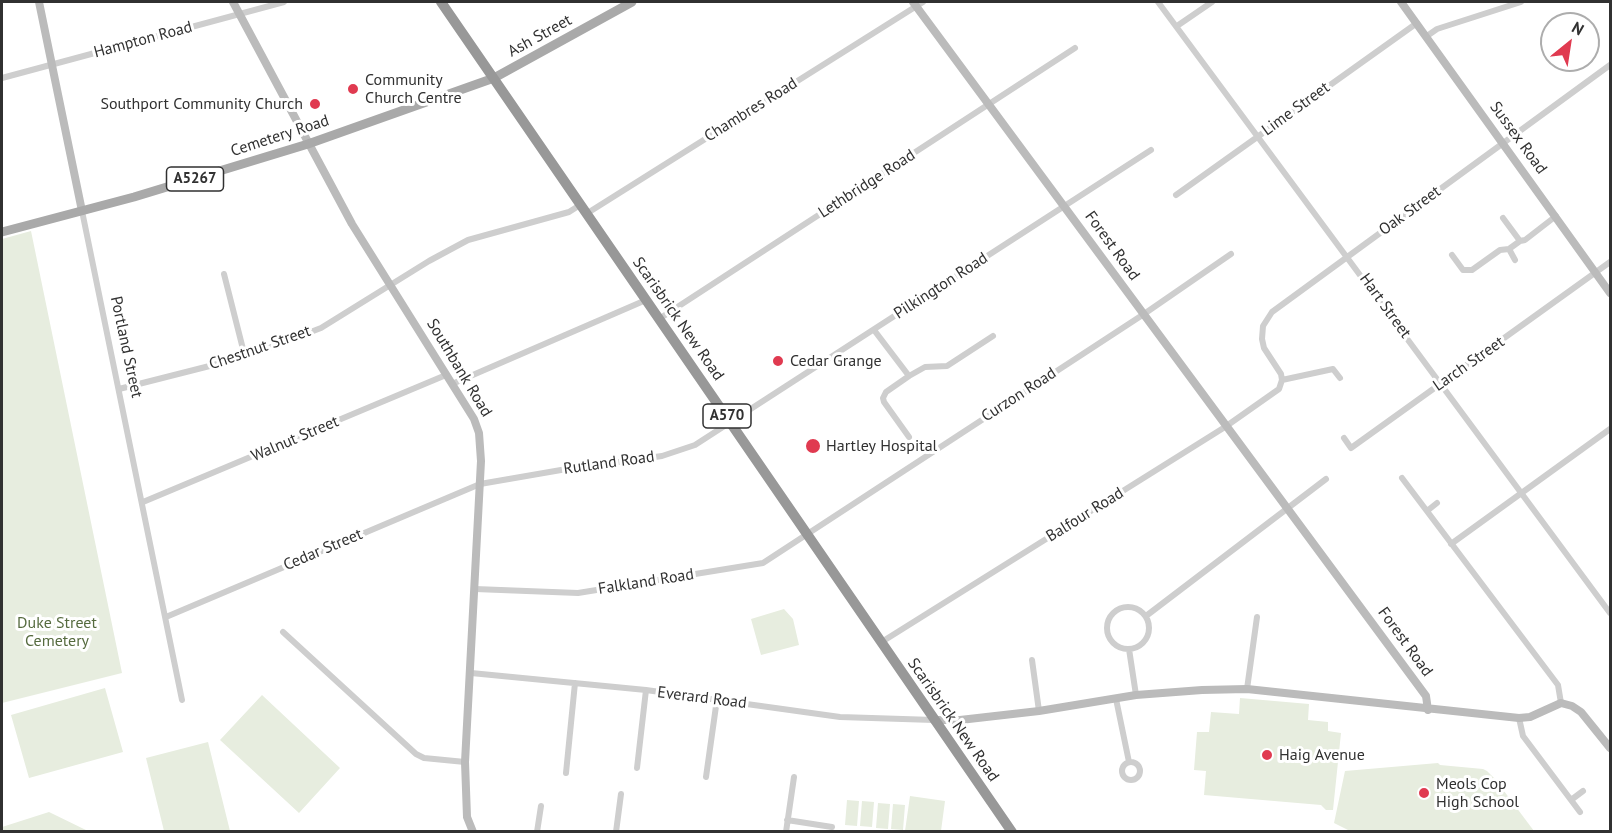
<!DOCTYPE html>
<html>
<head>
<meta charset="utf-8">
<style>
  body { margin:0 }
  #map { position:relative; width:1612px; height:833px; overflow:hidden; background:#fff; font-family:"PT Sans",sans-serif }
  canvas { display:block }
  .frame { position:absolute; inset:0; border:3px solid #313131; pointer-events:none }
  .north { position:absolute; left:1540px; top:12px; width:60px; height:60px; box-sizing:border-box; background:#fff; border:2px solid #adadad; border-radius:50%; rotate:30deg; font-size:16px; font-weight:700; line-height:24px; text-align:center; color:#313131 }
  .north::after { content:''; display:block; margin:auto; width:21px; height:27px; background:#e03a50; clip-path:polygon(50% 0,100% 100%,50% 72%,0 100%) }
</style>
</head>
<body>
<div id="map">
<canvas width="1612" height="833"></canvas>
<div class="frame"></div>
<div class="north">N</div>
</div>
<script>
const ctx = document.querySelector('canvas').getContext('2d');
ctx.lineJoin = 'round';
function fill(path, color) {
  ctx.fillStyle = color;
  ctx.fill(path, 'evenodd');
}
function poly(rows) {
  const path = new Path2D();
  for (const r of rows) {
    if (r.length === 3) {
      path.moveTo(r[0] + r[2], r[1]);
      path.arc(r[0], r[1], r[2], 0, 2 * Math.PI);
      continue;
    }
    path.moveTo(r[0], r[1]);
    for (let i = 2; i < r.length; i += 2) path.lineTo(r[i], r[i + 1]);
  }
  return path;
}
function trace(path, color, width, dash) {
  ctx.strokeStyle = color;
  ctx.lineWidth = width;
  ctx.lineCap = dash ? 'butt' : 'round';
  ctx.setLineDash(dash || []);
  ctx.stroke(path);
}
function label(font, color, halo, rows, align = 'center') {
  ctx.font = font + ' "PT Sans",sans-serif';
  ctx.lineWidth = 6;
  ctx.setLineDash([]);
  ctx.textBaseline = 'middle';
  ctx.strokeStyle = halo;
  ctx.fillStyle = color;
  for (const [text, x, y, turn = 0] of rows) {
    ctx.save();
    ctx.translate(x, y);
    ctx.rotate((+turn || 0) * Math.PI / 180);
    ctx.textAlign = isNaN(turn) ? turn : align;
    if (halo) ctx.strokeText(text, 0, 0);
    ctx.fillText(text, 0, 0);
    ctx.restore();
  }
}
const green = poly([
  [31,231,122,673,2,703,2,239],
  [784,609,793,619,799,645,761,655,751,619],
  [105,688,123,752,29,778,11,715],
  [262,695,340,768,299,813,220,740],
  [1240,698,1309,704,1308,720,1328,722,1328,731,1341,733,1333,810,1326,810,1321,805,1204,795,1206,771,1194,770,1197,732,1209,732,1211,712,1239,714],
  [208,742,230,831,164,831,146,758],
  [1438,763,1440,765,1483,769,1487,771,1495,779,1534,831,1358,832,1348,830,1334,823,1345,771],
  [910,796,945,801,941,831,905,831],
  [847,800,859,801,857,826,845,825],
  [862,801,874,802,872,827,860,826],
  [878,803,890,804,888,829,876,828],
  [893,804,905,805,903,830,891,829],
  [49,812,88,831,2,831,2,827]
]);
const street = poly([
  [1158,2,1610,613],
  [1177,26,1212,2],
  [1427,36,1437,29,1521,2],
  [2,78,284,2],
  [1176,195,1417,23],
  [82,211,182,700],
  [586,214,923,2],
  [1503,218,1520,241],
  [1509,249,1515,260],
  [1452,255,1463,270,1472,270,1500,250,1509,249,1520,241,1525,240,1556,216],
  [224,274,245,357],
  [659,319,1075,48],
  [874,330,909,376,886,392,883,398,884,402,909,437],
  [909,376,925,367,947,366,993,336],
  [1282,380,1281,374,1264,348,1262,339,1263,326,1272,312,1610,65],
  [1282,380,1333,369,1340,378],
  [452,384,646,300],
  [119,389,245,357,321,328,429,261,468,240,569,212,580,205],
  [1344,438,1351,448,1610,262],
  [1402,478,1558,685,1561,703],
  [143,502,446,375],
  [1427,511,1437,503],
  [1451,544,1610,429],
  [475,589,578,593,763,563,1144,314,1231,254],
  [1128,628,21],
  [1146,616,1326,479],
  [166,617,480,484,561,470,662,456,695,445,1151,150],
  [283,632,416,754,424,758,465,762],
  [880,643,1225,427,1279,389,1282,380],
  [1129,649,1136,695],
  [1032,660,1039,711],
  [471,673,646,690,840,717,934,720],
  [1247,689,1257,617],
  [1116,699,1129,762],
  [1519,718,1523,736,1580,812],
  [1131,771,9],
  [637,768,646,690],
  [566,773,575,683],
  [706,777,717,699],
  [1571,800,1583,791],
  [787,820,832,827],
  [537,832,541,806],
  [616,832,621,794],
  [786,832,794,777]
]);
const secondary = poly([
  [39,2,82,211],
  [233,2,352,224,474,419,479,433,481,461,465,762,467,817,473,832],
  [913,2,1426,696,1428,710],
  [1401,2,1610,293],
  [934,720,960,720,1039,711,1136,695,1202,690,1247,689,1519,718,1530,717,1561,703,1572,706,1581,712,1610,748]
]);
const primary = poly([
  [2,232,134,197,308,144,494,78,632,2]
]);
const highway = poly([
  [441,2,1012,832]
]);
const markers = [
  [353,89,6,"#e03a50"],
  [315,104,6,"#e03a50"],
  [778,361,6,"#e03a50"],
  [813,446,8,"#e03a50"],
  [1267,755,6,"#e03a50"],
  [1424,793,6,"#e03a50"]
];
const shields = [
  [195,179,57],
  [727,416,48]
];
const shieldNames = [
  ["A5267",195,179],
  ["A570",727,416]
];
const streetNames = [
  ["Ash Street",540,36,-29],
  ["Hampton Road",143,40,-15],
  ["Lime Street",1296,109,-36],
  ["Chambres Road",751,110,-32],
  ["Cemetery Road",280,136,-18],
  ["Sussex Road",1518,138,54],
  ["Lethbridge Road",867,184,-33],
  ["Oak Street",1410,211,-36],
  ["Forest Road",1112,246,54],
  ["Pilkington Road",941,286,-33],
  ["Hart Street",1385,306,54],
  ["Scarisbrick New Road",678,319,55],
  ["Portland Street",126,347,78],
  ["Chestnut Street",260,348,-19],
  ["Larch Street",1469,364,-35],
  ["Southbank Road",459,368,59],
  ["Curzon Road",1019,395,-33],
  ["Walnut Street",295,439,-23],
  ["Rutland Road",609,463,-8],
  ["Balfour Road",1085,515,-32],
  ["Cedar Street",323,550,-23],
  ["Falkland Road",646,582,-9],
  ["Forest Road",1405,642,54],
  ["Everard Road",702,698,7],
  ["Scarisbrick New Road",953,720,55]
];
const poiNames = [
  ["Community",365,80],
  ["Church Centre",365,98],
  ["Southport Community Church",303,104,"right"],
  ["Cedar Grange",790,361],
  ["Hartley Hospital",826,446],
  ["Haig Avenue",1279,755],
  ["Meols Cop",1436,784],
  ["High School",1436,802]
];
const parkNames = [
  ["Duke Street",57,623],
  ["Cemetery",57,641]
];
fill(green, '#e7eddf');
trace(street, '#cecece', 6);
trace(secondary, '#bbb', 8);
trace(primary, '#a9a9a9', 9);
trace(highway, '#989898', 10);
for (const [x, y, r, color] of markers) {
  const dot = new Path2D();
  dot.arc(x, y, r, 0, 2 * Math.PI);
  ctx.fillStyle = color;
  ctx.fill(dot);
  trace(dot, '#fff', 2);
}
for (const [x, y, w] of shields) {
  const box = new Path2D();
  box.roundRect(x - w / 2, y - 12, w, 24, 4.5);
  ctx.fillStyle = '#fff';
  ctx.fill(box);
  trace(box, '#313131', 1.5);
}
label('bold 15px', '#313131', null, shieldNames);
label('16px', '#313131', '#fff', streetNames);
label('16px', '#313131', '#fff', poiNames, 'left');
label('16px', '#566b3f', '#fff', parkNames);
</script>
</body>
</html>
